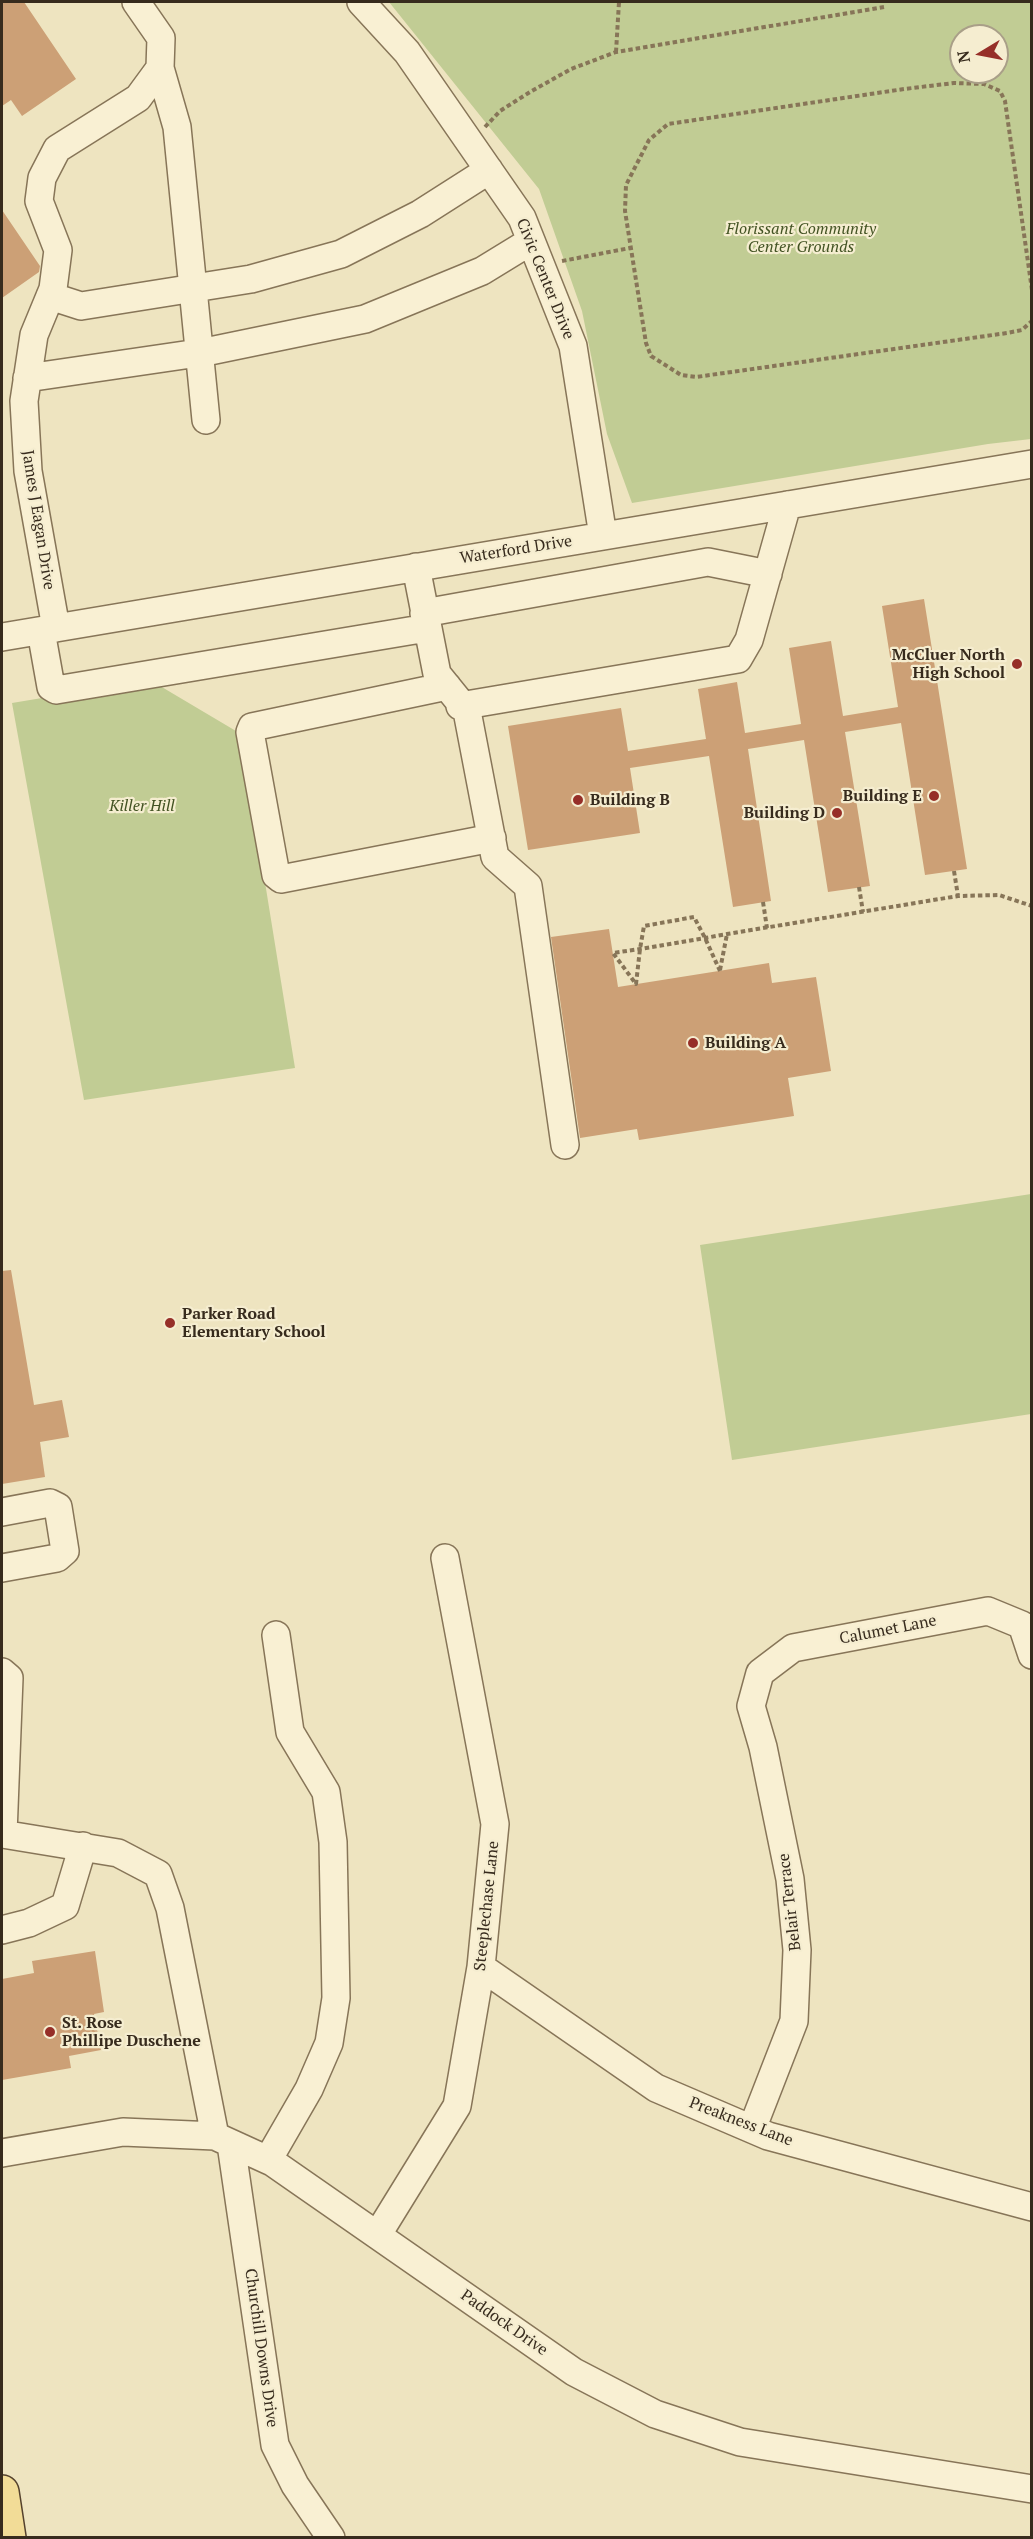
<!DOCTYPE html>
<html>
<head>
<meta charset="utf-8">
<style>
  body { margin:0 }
  #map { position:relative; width:1033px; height:2539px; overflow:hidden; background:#eee4c0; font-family:"PT Serif",serif }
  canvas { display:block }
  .frame { position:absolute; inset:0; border:3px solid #372b1d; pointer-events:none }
  .north { position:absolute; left:949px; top:24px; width:60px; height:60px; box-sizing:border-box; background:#f5edd0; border:2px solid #a99f88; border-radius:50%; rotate:260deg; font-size:16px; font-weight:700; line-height:24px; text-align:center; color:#372b1d }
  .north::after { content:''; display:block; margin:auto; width:21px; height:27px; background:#962f28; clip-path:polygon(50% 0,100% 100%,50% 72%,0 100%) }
</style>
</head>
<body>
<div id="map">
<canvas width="1033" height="2539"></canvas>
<div class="frame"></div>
<div class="north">N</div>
</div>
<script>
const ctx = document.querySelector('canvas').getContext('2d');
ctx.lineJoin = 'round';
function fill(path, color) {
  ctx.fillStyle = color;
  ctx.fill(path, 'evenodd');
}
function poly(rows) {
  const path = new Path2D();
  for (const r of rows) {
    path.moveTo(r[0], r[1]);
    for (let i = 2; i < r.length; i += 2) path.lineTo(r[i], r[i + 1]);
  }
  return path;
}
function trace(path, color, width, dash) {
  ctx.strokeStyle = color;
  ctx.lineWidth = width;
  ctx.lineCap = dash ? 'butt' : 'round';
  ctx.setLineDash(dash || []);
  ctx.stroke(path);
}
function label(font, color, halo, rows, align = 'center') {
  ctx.font = font + ' "PT Serif",serif';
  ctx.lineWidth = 4.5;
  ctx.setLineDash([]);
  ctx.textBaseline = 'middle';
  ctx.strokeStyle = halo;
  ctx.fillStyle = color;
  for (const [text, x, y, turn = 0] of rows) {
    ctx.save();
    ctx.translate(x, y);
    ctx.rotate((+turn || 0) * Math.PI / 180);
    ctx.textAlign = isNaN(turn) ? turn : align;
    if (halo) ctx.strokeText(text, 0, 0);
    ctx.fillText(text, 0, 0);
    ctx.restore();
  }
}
const green = poly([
  [389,2,1031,2,1031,439,988,444,632,503,607,434,582,311,539,189],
  [961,36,997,36,997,72,961,72],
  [150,680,241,734,295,1068,84,1100,12,703],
  [1031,1194,1031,1414,732,1460,700,1245]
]);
const building = poly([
  [2,2,24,2,76,79,22,116,11,100,2,106],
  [2,210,40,266,39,272,2,298],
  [924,599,967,869,925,875,901,723,845,732,870,886,828,892,804,740,748,749,771,901,733,907,709,756,630,768,640,833,528,850,508,726,621,708,628,751,706,739,698,689,737,682,745,733,801,724,789,648,831,641,843,716,898,707,882,606],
  [609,929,618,987,769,963,772,983,816,977,831,1071,788,1078,794,1116,639,1140,637,1129,580,1138,551,937],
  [11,1270,34,1405,62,1400,69,1437,40,1442,45,1477,2,1484,2,1271],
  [95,1951,104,2012,94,2014,101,2050,69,2056,71,2068,2,2080,2,1979,34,1973,32,1961]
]);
const path = poly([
  [616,52,619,2],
  [485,127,500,111,530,92,571,69,616,52,884,7],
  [562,261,630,248],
  [1032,290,1005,101,1000,91,984,84,954,83,904,89,668,124,649,140,626,185,625,211,646,343,651,356,681,375,696,377,1007,333,1022,330,1032,321],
  [954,871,958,896],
  [859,887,863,912],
  [763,902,767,928],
  [720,970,727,934],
  [720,971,705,938,694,917,644,926,640,949,636,984,613,953,640,949,705,938,727,934,958,896,999,895,1032,906]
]);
const minor = poly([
  [361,2,407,52,522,218,573,346,603,536],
  [160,68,177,127,206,420],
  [50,296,81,306,251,279,341,254,420,214,489,170],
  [27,378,205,352,365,319,482,271,531,241],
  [416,567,437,674,467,711,495,857,528,886,565,1145],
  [424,613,708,562,768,574],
  [56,628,28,471,24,401,34,335,53,289,58,250,39,201,42,178,57,149,138,98,160,68,161,38,136,2],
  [41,631,51,687,56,690,427,628],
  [2,637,1032,464],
  [447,686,252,727,250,732,276,875,281,879,492,838],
  [460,706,738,659,749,640,787,505],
  [2,1512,50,1503,58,1507,65,1551,57,1558,2,1568],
  [2,1672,9,1678,3,1834],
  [2,1834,118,1853,158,1874,170,1908,215,2136],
  [2,1930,29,1923,65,1906,83,1846],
  [481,1967,656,2088,768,2136,1032,2207],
  [752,2129,794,2021,797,1950,790,1879,763,1747,751,1706,760,1673,793,1648,988,1611,1022,1625,1032,1655],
  [231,2144,275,2445,295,2485,331,2538],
  [2,2153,123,2132,215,2136,272,2162,574,2372,655,2414,740,2442,1032,2489],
  [268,2160,309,2089,329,2043,336,1998,333,1842,326,1792,290,1732,276,1635],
  [378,2234,457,2106,481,1967,495,1824,445,1558]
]);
const major = poly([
  [2,2492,9,2538]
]);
const markers = [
  [1017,664,6,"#962f28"],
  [934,796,6,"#962f28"],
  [578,800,6,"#962f28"],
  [837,813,6,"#962f28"],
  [693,1043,6,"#962f28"],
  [170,1323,6,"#962f28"],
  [50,2032,6,"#962f28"]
];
const parkNames = [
  ["Florissant Community",801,229],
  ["Center Grounds",801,247],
  ["Killer Hill",142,806]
];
const streetNames = [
  ["Civic Center Drive",545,279,68],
  ["James J Eagan Drive",38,520,81],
  ["Waterford Drive",516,550,-9],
  ["Calumet Lane",888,1630,-11],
  ["Belair Terrace",790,1902,-97],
  ["Steeplechase Lane",487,1906,-84],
  ["Preakness Lane",741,2122,21],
  ["Paddock Drive",504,2323,35],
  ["Churchill Downs Drive",261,2348,82]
];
const poiNames = [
  ["McCluer North",1005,655,"right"],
  ["High School",1005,673,"right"],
  ["Building E",922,796,"right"],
  ["Building B",590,800],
  ["Building D",825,813,"right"],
  ["Building A",705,1043],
  ["Parker Road",182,1314],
  ["Elementary School",182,1332],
  ["St. Rose",62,2023],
  ["Phillipe Duschene",62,2041]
];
fill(green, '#c1cc94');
fill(building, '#cca076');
trace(minor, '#877558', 30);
trace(major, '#55422d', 36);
trace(path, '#877558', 4, [4.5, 3]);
trace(minor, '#f9f0d3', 27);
trace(major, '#f2dc97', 33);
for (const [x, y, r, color] of markers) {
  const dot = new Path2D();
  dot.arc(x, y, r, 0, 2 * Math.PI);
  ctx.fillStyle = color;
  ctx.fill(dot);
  trace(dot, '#f5edd0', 2);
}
label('italic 16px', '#435323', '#f5edd0', parkNames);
label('16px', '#372b1d', '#f5edd0', streetNames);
label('bold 16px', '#372b1d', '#f5edd0', poiNames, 'left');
</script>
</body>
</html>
